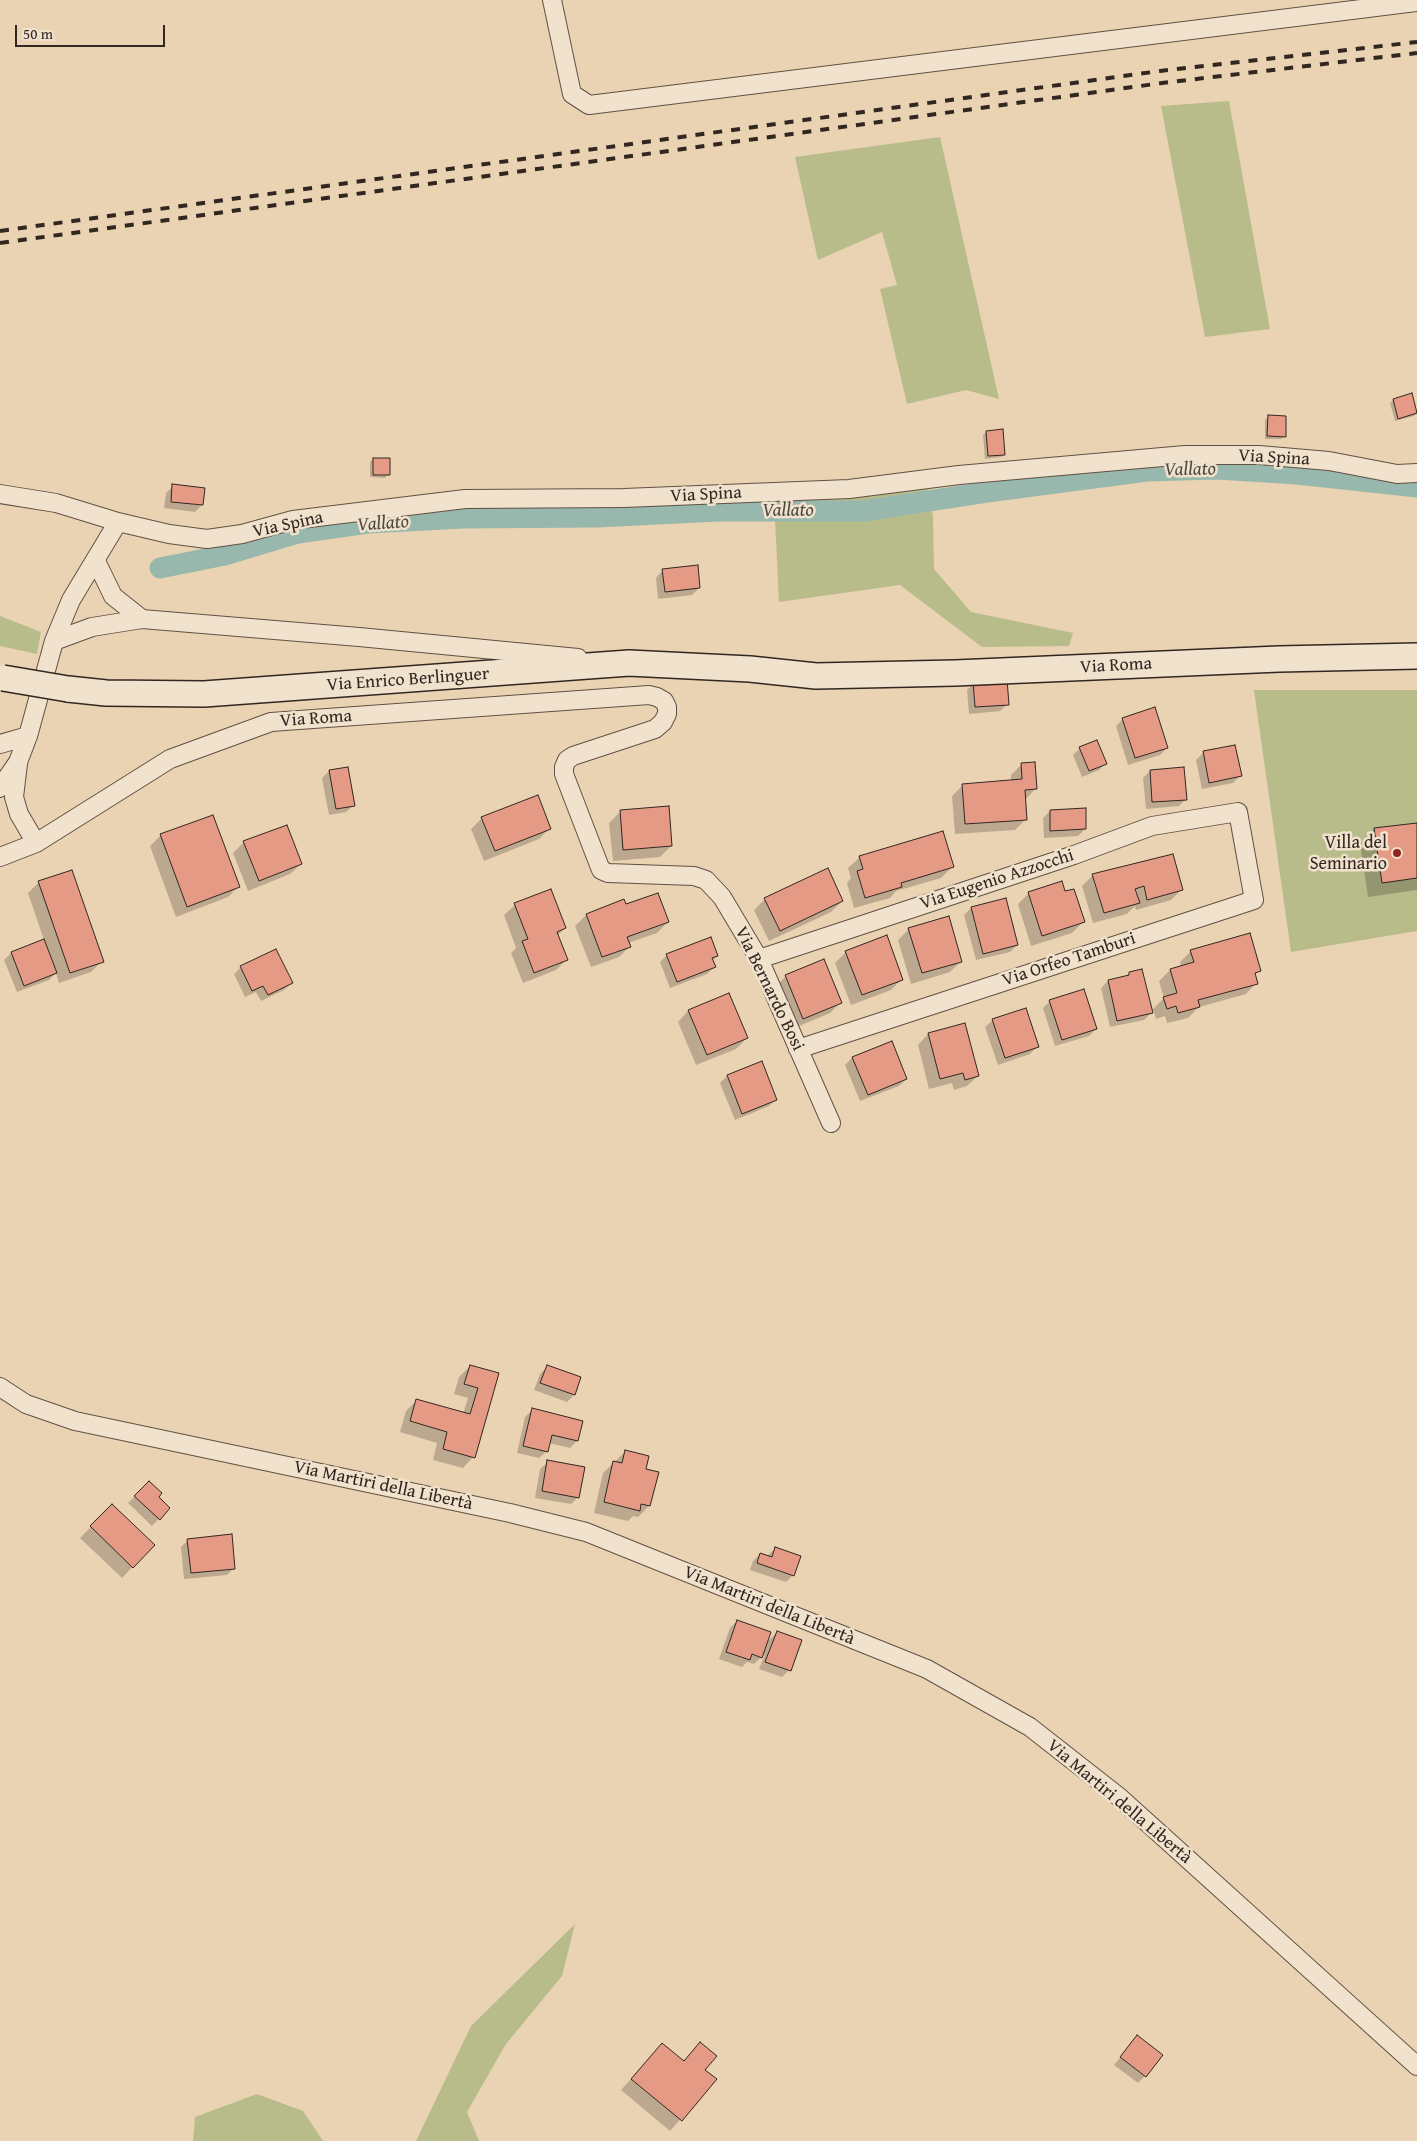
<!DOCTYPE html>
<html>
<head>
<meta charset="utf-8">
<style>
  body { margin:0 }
  #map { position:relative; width:1417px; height:2141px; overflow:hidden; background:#ead3b2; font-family:"Gentium Book Plus",serif }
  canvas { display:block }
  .scale { position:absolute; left:15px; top:25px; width:150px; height:22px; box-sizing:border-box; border:2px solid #322621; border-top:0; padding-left:6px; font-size:15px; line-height:18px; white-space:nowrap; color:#322621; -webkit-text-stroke:4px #f1e2cd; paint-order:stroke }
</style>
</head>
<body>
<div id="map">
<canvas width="1417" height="2141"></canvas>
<div class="scale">50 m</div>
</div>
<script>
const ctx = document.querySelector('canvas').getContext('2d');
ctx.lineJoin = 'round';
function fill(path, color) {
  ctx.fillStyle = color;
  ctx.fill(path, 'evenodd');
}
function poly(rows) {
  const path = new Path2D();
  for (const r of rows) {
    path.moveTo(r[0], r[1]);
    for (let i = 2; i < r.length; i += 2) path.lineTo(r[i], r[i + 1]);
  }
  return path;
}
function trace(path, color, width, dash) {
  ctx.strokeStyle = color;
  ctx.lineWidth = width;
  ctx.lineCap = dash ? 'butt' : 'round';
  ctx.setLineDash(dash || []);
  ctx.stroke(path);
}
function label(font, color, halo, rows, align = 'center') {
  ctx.font = font + ' "Gentium Book Plus",serif';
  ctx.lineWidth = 5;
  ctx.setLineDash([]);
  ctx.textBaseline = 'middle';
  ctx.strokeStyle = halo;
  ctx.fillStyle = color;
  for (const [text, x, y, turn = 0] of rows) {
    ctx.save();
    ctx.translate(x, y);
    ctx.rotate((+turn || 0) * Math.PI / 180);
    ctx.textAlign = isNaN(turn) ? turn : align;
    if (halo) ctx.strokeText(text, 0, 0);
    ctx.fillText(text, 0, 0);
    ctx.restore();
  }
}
const green = poly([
  [1229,101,1270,329,1205,337,1161,106],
  [940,137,999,399,966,390,907,404,880,289,897,285,882,232,818,260,795,157],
  [928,486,933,517,934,569,971,612,1073,633,1069,646,982,647,900,585,779,602,775,519,769,498],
  [0,616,41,632,37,654,0,646],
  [1254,690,1417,690,1417,931,1291,952],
  [575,1924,562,1976,506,2044,467,2112,479,2141,416,2141,471,2026],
  [257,2094,303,2111,323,2141,193,2141,195,2117]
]);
const shadow = poly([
  [1412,395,1417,413,1414,416,1395,421,1390,403,1393,400],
  [1269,417,1285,436,1281,439,1265,439,1265,420],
  [986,432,1004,454,1001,457,985,459,983,435],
  [373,459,388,475,385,478,370,477,370,462],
  [173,486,202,505,195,512,164,508,166,493],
  [663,570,699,588,692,595,658,599,656,578],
  [974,683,1008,704,1000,711,969,714,967,690],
  [1123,719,1167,748,1160,755,1128,765,1116,726],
  [1080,748,1106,763,1099,770,1082,777,1073,755],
  [1204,752,1240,776,1233,783,1202,789,1196,760],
  [1022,764,1036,788,1025,800,1026,819,1015,830,955,834,952,796,963,785,1011,781,1011,775],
  [329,771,354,805,346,812,329,815,322,778],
  [1150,771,1186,799,1179,806,1146,809,1143,778],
  [1050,811,1085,829,1078,836,1044,838,1043,818],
  [620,812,671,846,660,857,613,861,609,823],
  [482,818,550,828,539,839,484,861,471,829],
  [1417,824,1417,890,1368,897,1360,844,1374,829],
  [942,833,952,867,941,878,896,891,890,898,854,908,847,883,851,878,848,868,859,858],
  [161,835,238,887,228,897,176,917,150,846],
  [244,842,301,864,290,874,248,891,233,853],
  [1093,875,1182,889,1171,900,1136,910,1135,906,1127,914,1093,923,1082,886],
  [39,882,102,961,91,972,59,983,56,973,49,980,17,992,4,960,11,953,44,940,28,893],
  [550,891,565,928,558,935,567,959,556,970,523,983,511,953,516,948,504,915,515,905],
  [1029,893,1064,893,1083,922,1072,933,1031,946,1018,904],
  [765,899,842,901,831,912,769,941,754,910],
  [624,901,626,906,668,922,657,933,628,943,630,946,619,957,591,967,575,926,586,915],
  [971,908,1017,945,1010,952,976,960,964,915],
  [909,929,961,961,950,972,911,984,898,940],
  [1191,951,1259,971,1254,975,1256,983,1246,994,1199,1007,1188,1018,1167,1023,1165,1016,1156,1019,1153,1009,1164,998,1159,981,1170,970,1181,967,1180,962],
  [846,952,902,979,891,990,851,1005,835,963],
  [667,955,717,956,712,961,714,967,707,974,670,988,660,962],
  [241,967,291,983,284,990,261,1001,256,992,245,997,234,974],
  [1129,973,1151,1013,1144,1020,1110,1027,1101,988,1108,981,1125,978],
  [786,976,841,1002,830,1013,792,1029,775,987],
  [729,995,747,1038,736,1049,696,1065,678,1022,688,1011],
  [1050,1001,1096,1029,1089,1036,1055,1046,1043,1008],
  [993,1020,1037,1047,1030,1054,998,1065,985,1027],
  [928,1034,978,1076,967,1086,954,1090,952,1083,929,1089,918,1045],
  [891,1042,906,1079,899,1086,860,1101,845,1065,852,1058],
  [727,1076,776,1099,769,1106,735,1120,720,1083],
  [470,1366,497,1374,473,1457,463,1468,433,1460,437,1443,400,1432,406,1411,417,1400,463,1414,468,1398,454,1394,459,1377],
  [547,1367,580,1378,574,1395,567,1402,534,1390,540,1374],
  [532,1410,577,1441,570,1448,549,1443,547,1451,539,1458,517,1453,525,1417],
  [626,1451,645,1470,649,1506,638,1517,633,1516,628,1521,594,1513,603,1473],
  [548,1462,578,1497,571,1504,535,1498,540,1469],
  [149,1483,157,1497,169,1508,152,1526,128,1503],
  [112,1506,153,1545,122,1578,80,1538],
  [188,1540,234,1568,227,1575,184,1579,181,1547],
  [775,1549,793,1575,786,1582,750,1570,753,1561,760,1554,767,1556],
  [737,1621,766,1643,777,1632,789,1670,782,1677,759,1669,765,1654,754,1664,747,1662,742,1667,719,1659,730,1628],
  [700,2043,703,2070,715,2080,670,2131,621,2090,662,2044,683,2062],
  [1131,2044,1145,2076,1138,2083,1114,2065]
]);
const canal = poly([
  [160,568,225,555,298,533,368,523,463,518,597,517,720,511,863,511,987,492,1147,471,1217,469,1297,474,1417,487]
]);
const building = poly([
  [1412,393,1417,413,1398,419,1393,399,1412,393],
  [1268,415,1286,416,1286,437,1267,436,1268,415],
  [1003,429,1005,455,988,456,986,431,1003,429],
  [373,458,390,458,390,475,373,475,373,458],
  [172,484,205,488,203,505,171,502,172,484],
  [698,565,700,588,665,592,662,569,698,565],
  [1007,679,1009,705,975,707,973,682,1007,679],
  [1155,707,1168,748,1135,758,1122,718,1155,707],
  [1097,740,1107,764,1089,771,1079,747,1097,740],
  [1235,745,1242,776,1209,783,1203,751,1235,745],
  [1035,762,1037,789,1025,790,1027,820,965,824,962,784,1022,779,1021,763,1035,762],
  [348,767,355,806,336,809,329,770,348,767],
  [1184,767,1187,800,1152,802,1150,770,1184,767],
  [538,795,551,829,495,851,481,817,538,795],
  [669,806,672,846,623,850,620,810,669,806],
  [1086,808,1086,829,1050,831,1050,810,1086,808],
  [213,815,240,887,187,907,160,834,213,815],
  [1417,823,1417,878,1382,883,1374,828,1417,823],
  [287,825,302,864,259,881,243,841,287,825],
  [943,831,954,867,901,883,902,887,865,898,857,871,863,869,859,856,943,831],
  [1173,854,1183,890,1147,900,1144,886,1135,889,1140,903,1104,913,1092,874,1173,854],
  [828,868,843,901,780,931,764,898,828,868],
  [72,870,104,962,70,973,38,881,72,870],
  [1062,881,1065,891,1074,889,1085,922,1042,936,1028,892,1062,881],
  [551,889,566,928,557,932,568,960,534,973,522,941,528,939,514,903,551,889],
  [658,893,669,922,627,937,631,947,602,957,586,914,624,899,626,904,658,893],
  [1006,898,1018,945,983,954,971,907,1006,898],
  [949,916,962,962,922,973,908,928,949,916],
  [1250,933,1261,971,1255,973,1258,984,1198,1000,1200,1007,1178,1013,1176,1006,1167,1009,1163,997,1177,993,1170,969,1194,962,1190,950,1250,933],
  [887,935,903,980,862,995,845,951,887,935],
  [711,937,718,956,712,958,716,967,677,982,666,954,711,937],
  [44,939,57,973,24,986,11,952,44,939],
  [276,949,293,983,268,995,263,986,252,991,240,966,276,949],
  [824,959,842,1003,803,1019,785,975,824,959],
  [1142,969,1153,1013,1117,1021,1108,980,1129,975,1129,972,1142,969],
  [1084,989,1097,1029,1062,1040,1049,1000,1084,989],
  [729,993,748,1038,707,1055,688,1010,729,993],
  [1026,1008,1039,1047,1005,1058,992,1019,1026,1008],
  [965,1023,979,1076,965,1080,963,1073,940,1079,928,1033,965,1023],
  [892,1041,907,1079,868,1095,852,1057,892,1041],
  [762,1061,777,1100,742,1114,727,1075,762,1061],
  [470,1365,499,1373,475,1458,443,1449,447,1432,410,1421,416,1399,470,1414,478,1388,464,1384,470,1365],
  [547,1365,581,1377,575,1395,540,1383,547,1365],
  [532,1408,583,1421,578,1441,552,1435,548,1452,523,1446,532,1408],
  [625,1450,649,1456,646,1469,659,1472,650,1506,641,1504,640,1511,604,1502,613,1461,622,1463,625,1450],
  [547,1460,585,1467,579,1498,542,1491,547,1460],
  [149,1481,162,1493,159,1497,170,1508,160,1520,134,1496,149,1481],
  [112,1504,155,1545,133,1568,90,1526,112,1504],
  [232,1534,235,1569,191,1573,187,1539,232,1534],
  [775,1547,801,1556,794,1576,757,1563,760,1553,772,1557,775,1547],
  [737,1620,771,1632,762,1658,752,1654,750,1660,726,1652,737,1620],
  [777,1631,802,1640,791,1671,765,1662,777,1631],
  [1137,2035,1163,2055,1146,2077,1120,2057,1137,2035],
  [700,2042,717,2056,705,2070,717,2079,682,2121,631,2079,662,2043,684,2061,700,2042]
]);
const minor = poly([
  [552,0,572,94,589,105,1417,2],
  [0,494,56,503,118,522,169,534,207,539,242,534,293,520,465,499,624,498,849,489,959,475,1185,455,1259,455,1329,461,1397,474,1417,473],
  [96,561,113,596,142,619],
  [54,641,92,627,142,619,359,637,578,658],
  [0,744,28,736],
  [18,764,14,797,19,814,36,843],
  [0,788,18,762,28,736,54,641,71,600,118,522],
  [0,857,36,843,170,759,271,722,649,695,657,697,664,701,667,707,667,714,663,722,655,729,573,756,567,760,564,767,564,774,594,852,601,870,608,873,694,876,706,880,722,897,759,959,831,1123],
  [759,959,1074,855,1152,826,1238,812,1254,900,798,1049],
  [0,1387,26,1404,75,1421,510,1513,586,1532,927,1669,1030,1727,1118,1796,1417,2066]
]);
const secondary = poly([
  [68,689,106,693,204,694,629,663,750,669,816,676,955,673,1279,659,1417,656]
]);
const rail = poly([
  [0,231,1160,71,1417,42],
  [0,243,1162,83,1417,53]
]);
const secondaryBridge = poly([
  [3,678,68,689]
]);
const markers = [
  [1397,853,5,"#8f2418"]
];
const streetNames = [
  ["Via Spina",1274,458,3],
  ["Via Spina",706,495,-3],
  ["Via Spina",288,525,-12],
  ["Via Roma",1116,666,-3],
  ["Via Enrico Berlinguer",408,680,-4],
  ["Via Roma",316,719,-4],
  ["Via Eugenio Azzocchi",997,880,-18],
  ["Via Orfeo Tamburi",1069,960,-18],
  ["Via Bernardo Bosi",769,989,64],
  ["Via Martiri della Libertà",383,1486,12],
  ["Via Martiri della Libertà",769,1606,22],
  ["Via Martiri della Libertà",1119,1802,40]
];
const poiNames = [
  ["Villa del",1387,843],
  ["Seminario",1387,864]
];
const waterNames = [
  ["Vallato",1190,470,-1],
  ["Vallato",788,511],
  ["Vallato",383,524,-4]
];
fill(green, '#b8bc8b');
fill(shadow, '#0003');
trace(canal, '#98b8ad', 21);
fill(building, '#e59a86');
trace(building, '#322621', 1);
trace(minor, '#605145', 20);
trace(secondary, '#322621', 28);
trace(minor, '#f1e2cd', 18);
trace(secondary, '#f1e2cd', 25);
trace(rail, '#322621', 4, [9, 9]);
trace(secondaryBridge, '#322621', 28, []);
trace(secondaryBridge, '#f1e2cd', 25);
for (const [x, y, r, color] of markers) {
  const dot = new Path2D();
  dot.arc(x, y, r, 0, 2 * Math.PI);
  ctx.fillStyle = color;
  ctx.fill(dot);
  trace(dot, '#f1e2cd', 2);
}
label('18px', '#322621', '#f1e2cd', streetNames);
label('18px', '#322621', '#f1e2cd', poiNames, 'right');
label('italic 19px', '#4c4a44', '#f1e2cd', waterNames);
</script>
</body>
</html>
